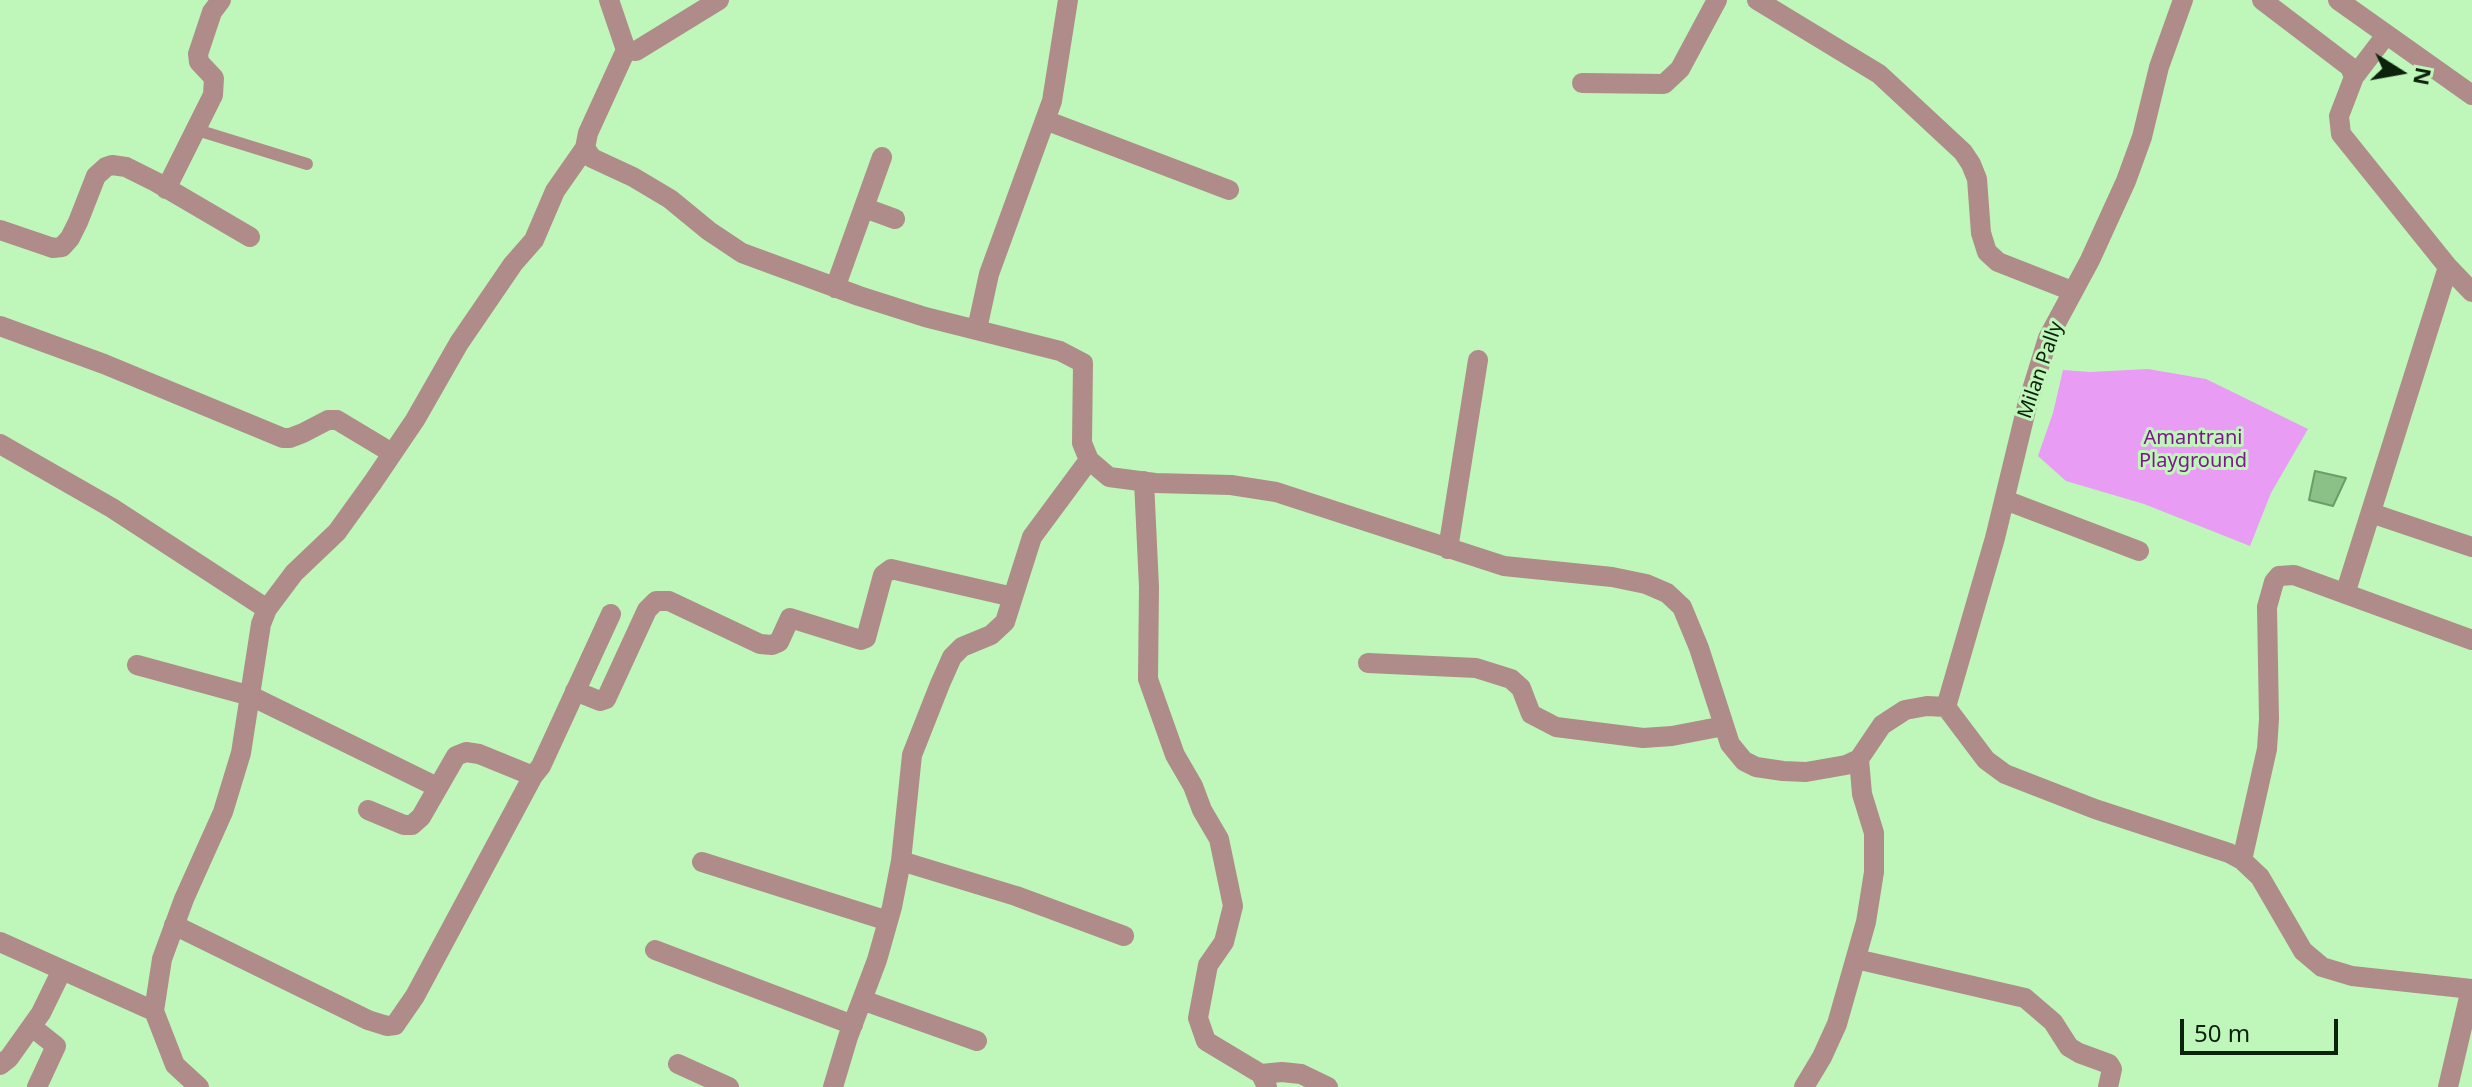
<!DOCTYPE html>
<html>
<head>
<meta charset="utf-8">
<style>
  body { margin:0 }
  #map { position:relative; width:2472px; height:1087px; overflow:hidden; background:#bff6ba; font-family:"Noto Sans",sans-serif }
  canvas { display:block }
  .north { position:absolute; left:2360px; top:32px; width:80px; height:80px; -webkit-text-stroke:6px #bff6ba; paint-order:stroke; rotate:101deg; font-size:22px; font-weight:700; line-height:32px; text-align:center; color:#0d220c }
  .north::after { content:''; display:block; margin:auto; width:28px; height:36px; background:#0d220c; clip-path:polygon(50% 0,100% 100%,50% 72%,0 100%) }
  .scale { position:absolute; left:2180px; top:1019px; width:158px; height:36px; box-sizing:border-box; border:4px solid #0d220c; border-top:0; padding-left:10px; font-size:24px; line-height:28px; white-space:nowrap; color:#0d220c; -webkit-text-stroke:6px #bff6ba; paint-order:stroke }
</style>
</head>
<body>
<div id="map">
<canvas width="2472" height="1087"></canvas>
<div class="north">N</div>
<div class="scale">50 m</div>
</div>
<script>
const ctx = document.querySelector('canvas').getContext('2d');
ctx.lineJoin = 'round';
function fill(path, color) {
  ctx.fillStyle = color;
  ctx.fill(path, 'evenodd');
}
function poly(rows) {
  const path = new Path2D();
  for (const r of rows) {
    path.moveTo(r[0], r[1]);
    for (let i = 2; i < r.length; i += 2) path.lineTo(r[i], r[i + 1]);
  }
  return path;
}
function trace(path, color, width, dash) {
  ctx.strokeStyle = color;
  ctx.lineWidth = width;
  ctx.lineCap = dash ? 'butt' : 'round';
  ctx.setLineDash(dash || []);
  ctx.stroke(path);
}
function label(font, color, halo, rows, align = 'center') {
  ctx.font = font + ' "Noto Sans",sans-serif';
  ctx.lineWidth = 6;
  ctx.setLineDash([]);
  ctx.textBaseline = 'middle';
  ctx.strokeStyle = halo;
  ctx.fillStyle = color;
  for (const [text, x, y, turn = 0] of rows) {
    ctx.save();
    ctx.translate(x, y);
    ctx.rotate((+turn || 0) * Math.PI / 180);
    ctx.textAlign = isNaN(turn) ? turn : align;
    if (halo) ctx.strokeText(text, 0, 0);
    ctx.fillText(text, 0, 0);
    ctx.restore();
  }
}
const green = poly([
  [2148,369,2206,379,2308,429,2271,493,2250,546,2144,504,2066,481,2038,456,2053,413,2063,370,2090,372]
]);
const building = poly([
  [2315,471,2346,478,2333,506,2309,500,2315,471]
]);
const service = poly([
  [194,129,307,164]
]);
const minor = poly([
  [609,0,626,50,588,133,585,148,592,158,633,177,670,199,709,231,742,253,859,296,925,317,1060,351,1083,363,1082,443,1089,460,1109,477,1155,483,1231,485,1276,492,1504,566,1612,577,1646,584,1667,593,1682,607,1699,648,1730,744,1744,761,1756,767,1783,771,1806,772,1846,765,1859,759,1882,725,1905,710,1927,706,1946,707,1986,760,2005,774,2095,809,2229,853,2242,860,2260,877,2303,951,2322,967,2352,976,2472,989],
  [1757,0,1879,74,1963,152,1971,164,1977,179,1981,233,1987,252,1998,262,2072,291],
  [2262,0,2350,67,2354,77,2339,116,2341,134,2448,267,2472,292],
  [2338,0,2472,95],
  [626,50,636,51,719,0],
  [2354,77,2386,35],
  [1582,83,1664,84,1680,69,1717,0],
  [1045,120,1229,190],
  [166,189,213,95,214,78,199,62,198,54,212,12,221,0],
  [865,208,895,219],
  [0,230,53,248,62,247,70,238,78,222,96,176,106,167,112,165,126,167,156,182,250,237],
  [835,288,882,157],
  [0,326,104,364,283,438,290,438,303,433,328,420,337,420,392,453],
  [977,329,989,274,1052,101,1068,0],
  [0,444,112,508,267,609],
  [1144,481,1149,587,1148,679,1175,755,1193,786,1202,810,1219,839,1233,906,1224,942,1208,965,1198,1018,1206,1041,1261,1074,1267,1087],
  [2005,500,2139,551],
  [2371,513,2472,547],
  [1448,549,1478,360],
  [2345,594,2448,267],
  [1368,663,1476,668,1511,679,1521,688,1531,714,1556,727,1643,738,1672,736,1724,726],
  [137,665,251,696,437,787],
  [575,691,600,701,606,699,647,610,656,601,669,601,760,644,772,645,779,642,790,618,861,640,866,638,883,575,891,569,1013,597],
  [1946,707,1995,538,2027,406,2048,338,2090,260,2126,181,2142,137,2159,67,2183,0],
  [368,810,404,825,412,825,421,817,456,756,466,752,479,754,533,776],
  [2242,860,2267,749,2269,719,2267,607,2274,582,2279,576,2294,575,2472,640],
  [901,861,1016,896,1124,936],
  [702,862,888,921],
  [174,925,368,1020,387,1026,395,1025,415,996,533,776,541,766,611,614],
  [0,942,154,1011,175,1065,199,1087],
  [655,950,853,1025],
  [1856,959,2025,998,2053,1022,2069,1047,2079,1053,2109,1064,2112,1069,2108,1087],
  [862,1000,977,1041],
  [154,1011,162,959,184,899,223,812,241,753,261,624,267,609,294,573,337,532,373,482,415,420,459,343,513,264,534,240,555,191,585,148],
  [32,1027,56,1046,37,1087],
  [678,1064,729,1087],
  [0,1065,9,1058,41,1013,62,970],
  [1261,1074,1282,1072,1301,1074,1328,1087],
  [833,1087,848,1037,877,960,892,907,901,861,912,755,940,684,952,657,962,647,991,635,1005,622,1032,537,1089,460],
  [1804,1087,1822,1057,1837,1024,1866,922,1874,872,1874,833,1862,794,1859,759],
  [2448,1087,2471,989]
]);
const streetNames = [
  ["Milan Pally",2041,370,-71]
];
const parkNames = [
  ["Amantrani",2193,438],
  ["Playground",2193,461]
];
fill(green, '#e99cf4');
fill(building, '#8bc086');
trace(building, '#6a9e66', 2);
trace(service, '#af8b89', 12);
trace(minor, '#af8b89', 20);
label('20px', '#0d220c', '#bff6ba', streetNames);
label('20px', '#80168e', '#bff6ba', parkNames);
</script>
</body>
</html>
